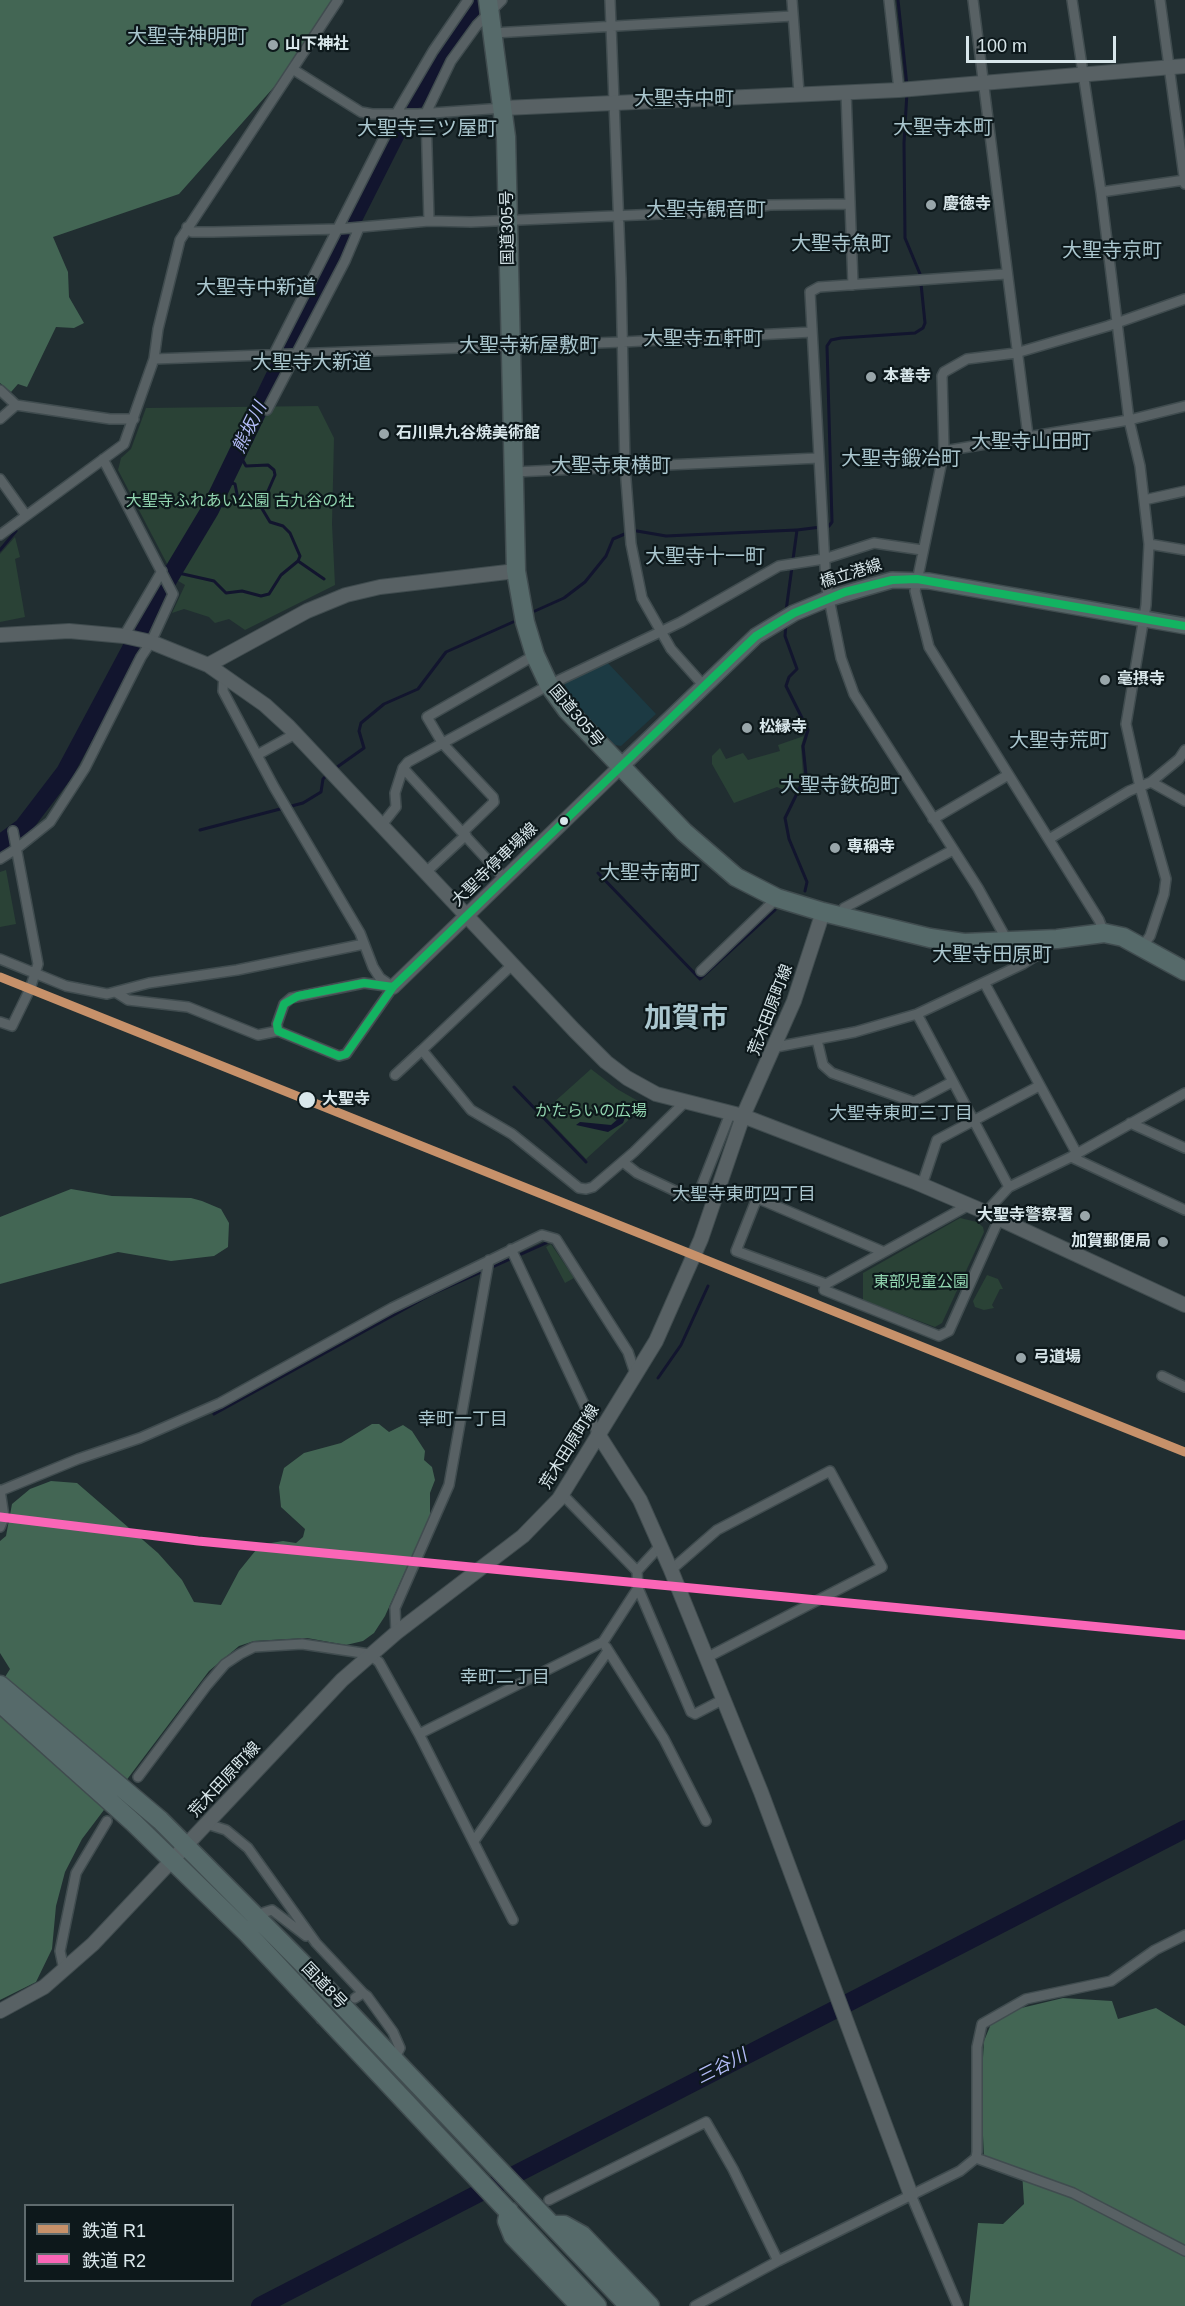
<!DOCTYPE html>
<html>
<head>
<meta charset="utf-8">
<style>
  body { margin:0 }
  #map { position:relative; width:1185px; height:2306px; overflow:hidden; background:#212e31; font-family:Arial,"Noto Sans JP",sans-serif }
  canvas { display:block }
  .legend { position:absolute; left:24px; top:2204px; width:210px; height:78px; box-sizing:border-box; background:#0d181b; border:2px solid #5f6b6e; margin:0; padding:8px 10px; list-style:none; font-size:18px; color:#d9e7eb }
  .legend li { display:flex; align-items:center; gap:12px; height:30px }
  .legend b { width:30px; border:2px solid #5f6b6e }
  .scale { position:absolute; left:966px; top:36px; width:150px; height:27px; box-sizing:border-box; border:3px solid #d9e7eb; border-top:0; padding-left:8px; font-size:18px; line-height:21px; white-space:nowrap; color:#d9e7eb; -webkit-text-stroke:4px #0d181b; paint-order:stroke }
</style>
</head>
<body>
<div id="map">
<canvas width="1185" height="2306"></canvas>
<ul class="legend">
<li><b style="height:8px;background:#c7916a"></b>鉄道 R1</li>
<li><b style="height:8px;background:#fa66b7"></b>鉄道 R2</li>
</ul>
<div class="scale">100 m</div>
</div>
<script>
const ctx = document.querySelector('canvas').getContext('2d');
ctx.lineJoin = 'round';
function fill(path, color) {
  ctx.fillStyle = color;
  ctx.fill(path, 'evenodd');
}
function poly(rows) {
  const path = new Path2D();
  for (const r of rows) {
    path.moveTo(r[0], r[1]);
    for (let i = 2; i < r.length; i += 2) path.lineTo(r[i], r[i + 1]);
  }
  return path;
}
function trace(path, color, width, dash) {
  ctx.strokeStyle = color;
  ctx.lineWidth = width;
  ctx.lineCap = dash ? 'butt' : 'round';
  ctx.setLineDash(dash || []);
  ctx.stroke(path);
}
function label(font, color, halo, rows, align = 'center') {
  ctx.font = font + ' Arial,"Noto Sans JP",sans-serif';
  ctx.lineWidth = 4.5;
  ctx.setLineDash([]);
  ctx.textBaseline = 'middle';
  ctx.strokeStyle = halo;
  ctx.fillStyle = color;
  for (const [text, x, y, turn = 0] of rows) {
    ctx.save();
    ctx.translate(x, y);
    ctx.rotate((+turn || 0) * Math.PI / 180);
    ctx.textAlign = isNaN(turn) ? turn : align;
    if (halo) ctx.strokeText(text, 0, 0);
    ctx.fillText(text, 0, 0);
    ctx.restore();
  }
}
const built = poly([
  [606,661,656,714,621,746,615,745,592,722,571,697,564,683,565,680]
]);
const green = poly([
  [318,406,334,438,332,524,335,585,245,630,229,619,215,623,209,617,184,609,172,613,185,585,175,579,118,470,121,458,131,449,146,408],
  [15,537,20,557,15,559,25,617,0,622,0,554],
  [804,736,801,746,803,775,799,784,784,790,777,787,734,803,712,764,712,756,720,748,726,759,743,753,748,760,780,751,778,745],
  [6,870,16,924,0,927,0,872],
  [591,1069,617,1089,645,1105,586,1159,542,1113],
  [960,1218,977,1222,983,1227,984,1232,942,1323,935,1327,863,1300,863,1273],
  [551,1244,574,1278,565,1283,546,1247],
  [987,1275,998,1279,1003,1289,1000,1289,992,1305,994,1308,984,1310,975,1307,973,1301]
]);
const forest = poly([
  [0,0,334,0,290,69,179,194,53,237,68,272,69,297,84,323,74,328,56,327,27,387,18,384,11,392,0,383],
  [71,1189,112,1196,191,1198,202,1201,221,1209,229,1223,228,1247,214,1256,171,1261,118,1252,0,1284,0,1217],
  [372,1424,379,1424,389,1432,403,1425,412,1431,425,1451,424,1460,432,1467,435,1480,430,1493,430,1516,385,1616,374,1633,363,1641,346,1645,307,1638,254,1641,239,1646,209,1671,82,1839,65,1872,56,1906,52,1949,36,1982,0,2000,0,1685,10,1669,0,1653,0,1541,6,1536,12,1504,30,1489,51,1481,77,1483,158,1553,182,1580,194,1602,221,1605,239,1571,260,1545,283,1541,296,1543,303,1537,305,1529,281,1507,279,1487,284,1468,304,1453,341,1443],
  [1063,1998,1112,2001,1118,2019,1156,2008,1185,2026,1185,2306,969,2306,978,2223,1003,2224,1024,2204,1022,2171,984,2158,981,2091,984,2041,991,2024,1013,2010]
]);
const water = poly([
  [628,1104,636,1107,636,1112,626,1115,623,1123,608,1132,576,1125,580,1122,611,1125,619,1118,617,1109,624,1111]
]);
const stream = poly([
  [898,0,907,86],
  [238,452,246,466,268,465,274,470,275,475,261,507,270,522,283,526,290,533,300,556,298,561],
  [224,481,235,484,238,499],
  [213,504,224,506,238,499,261,507],
  [637,531,666,536,796,530],
  [0,550,16,531],
  [174,572,214,581,226,593,242,591,261,596,269,594,281,575,298,561,324,579],
  [535,611,564,598,585,582,606,556,613,539,627,533],
  [786,611,797,530,829,526,832,522,827,346,831,340,841,338,915,333,923,328,925,323,920,274,905,238,904,143,907,92],
  [786,623,785,636,797,669,789,677,786,686,808,730,803,746,806,775,785,818,789,839,807,882,805,891],
  [333,770,364,748,359,731,361,723,384,704,418,689,446,652,513,622],
  [200,830,303,803,321,792,323,779,328,774],
  [598,873,700,979,775,910],
  [514,1087,586,1162],
  [658,1378,681,1345,708,1286],
  [214,1414,430,1295,546,1243]
]);
const river = poly([
  [0,844,23,827,65,772,165,585,210,510,296,332,397,132,449,42,483,0],
  [260,2306,1185,1829]
]);
const streetTunnel = poly([
  [315,2020,345,2004]
]);
const street = poly([
  [610,0,621,279,625,467,631,544,642,598,671,649,704,686],
  [792,0,799,93],
  [889,0,899,90],
  [973,0,1028,436],
  [1072,0,1101,192,1129,420,1140,466,1149,544,1146,605,1126,724,1140,787,1166,879,1164,894,1150,936,1142,947],
  [1160,0,1185,184],
  [493,33,793,16],
  [294,70,361,112,372,114,418,114,504,108],
  [846,92,853,285],
  [1101,192,1185,180],
  [429,221,426,113,451,61,477,25,502,0],
  [187,227,192,232,213,232,339,229,429,221,471,222,731,211,770,205,850,204],
  [1006,274,819,287,810,292,826,584,841,658,854,694,978,888,1008,942],
  [274,354,396,114,433,51,468,0],
  [154,359,623,342,812,332],
  [0,390,16,405,110,419,134,419],
  [267,410,345,261,359,228],
  [0,419,16,405],
  [944,451,942,376,944,372,967,359,1016,353,1108,326,1185,299],
  [514,472,819,458],
  [0,479,25,514],
  [1144,500,1185,491],
  [0,535,124,444,154,359,158,329,180,240,338,0],
  [1149,544,1185,550],
  [124,636,162,571],
  [224,675,223,691,274,787,360,933,373,967,380,978,393,987],
  [257,755,295,734],
  [403,768,408,762,549,685,681,622,779,566,824,559,874,543,922,550],
  [1151,782,1185,801],
  [933,819,1008,775],
  [381,826,396,807,395,793,403,768,505,879],
  [463,832,494,802,493,797,443,744,427,717,535,655],
  [1049,839,1129,791,1151,782,1179,759,1185,750],
  [0,859,16,849,50,822,85,768,141,657,151,642,173,594,103,459],
  [425,873,466,835],
  [840,916,844,908,953,850],
  [1104,933,1099,920,929,647,915,591,944,451,1129,420,1185,406],
  [0,959,66,986,107,994,149,983,237,970,364,944],
  [512,965,422,1050,471,1110,512,1134,579,1188,586,1189,593,1187,634,1152,684,1103],
  [701,971,777,898],
  [364,983,393,987,346,1054,339,1056,278,1031,277,1024,284,1004,291,998,364,983],
  [985,984,1076,1152],
  [117,993,128,1000,188,1007,258,1035,278,1031],
  [917,1014,1009,1187],
  [0,1022,12,1026,30,989,38,964,13,831],
  [817,1040,823,1065,832,1073,914,1102,952,1082],
  [776,1047,855,1032,917,1014,1023,964,1039,954,1048,940],
  [395,1075,422,1050],
  [1130,1123,1185,1148],
  [1071,1157,1185,1210],
  [623,1162,637,1173,686,1196,698,1195,730,1114],
  [922,1185,937,1140,1039,1086],
  [969,1205,826,1284,824,1290,939,1336,949,1331,999,1219],
  [986,1212,1009,1187,1071,1157,1185,1093],
  [511,1249,598,1434],
  [826,1284,736,1251,757,1198,884,1252],
  [1162,1376,1185,1387],
  [0,1491,78,1459,140,1438,220,1403,392,1308,542,1235,556,1239,628,1352,635,1373],
  [562,1494,637,1571],
  [0,1527,4,1517,0,1490],
  [660,1546,637,1571,638,1588,691,1712,695,1714,722,1700],
  [671,1570,717,1530,830,1471,882,1567,706,1658],
  [396,1633,395,1608,449,1485,489,1260],
  [606,1647,664,1739,706,1821],
  [419,1734,603,1642,638,1588],
  [138,1777,207,1685,225,1664,240,1654,254,1647,302,1644,369,1654,379,1662,419,1734,513,1920],
  [207,1824,226,1830,248,1848,316,1943,363,1993],
  [474,1841,608,1651],
  [256,1915,272,1910,306,1936],
  [64,1970,60,1951,76,1873,107,1821],
  [355,1998,363,1993,367,1996,393,2032,400,2048,394,2059],
  [976,2158,1073,2193,1185,2251],
  [911,2195,958,2306],
  [549,2200,706,2122,733,2169,778,2261],
  [695,2306,778,2261,960,2171,976,2158,977,2152,977,2047,982,2024,1026,1999,1111,1981,1155,1950,1185,1935]
]);
const secondary = poly([
  [504,108,899,90,1185,66],
  [0,635,69,631,124,636,151,642,208,665,265,705,289,727,574,1030,606,1062,627,1078,656,1094,743,1116,915,1182,978,1209,1185,1305],
  [208,665,307,611,346,595,380,587,516,571],
  [393,987,620,767],
  [598,1434,640,1500,671,1570,761,1792,911,2195],
  [0,2011,44,1987,93,1944,342,1680,396,1633,523,1536,559,1499,656,1341,701,1239,743,1116,794,1001,823,912]
]);
const primary = poly([
  [620,767,756,636,794,613,830,598,892,580,929,581,1185,626]
]);
const highway = poly([
  [488,0,506,137,516,571,525,622,535,655,549,685,567,710,684,832,736,877,777,898,823,912,930,938,964,943,1057,939,1104,933,1123,937,1185,971],
  [0,1685,160,1820,300,1961,629,2306],
  [0,1703,134,1823,248,1934,597,2306],
  [509,2211,507,2221,513,2236,580,2306],
  [555,2225,564,2225,582,2235,650,2306]
]);
const bus1 = poly([
  [393,987,364,983,298,996,284,1004,277,1024,278,1031,339,1056,346,1054,393,987,734,657,756,636,794,613,845,592,892,580,917,579,1185,626]
]);
const rail1 = poly([
  [0,977,1185,1452]
]);
const rail2 = poly([
  [0,1517,198,1541,1185,1635]
]);
const markers = [
  [273,45,6,"#99a6aa"],
  [931,205,6,"#99a6aa"],
  [871,377,6,"#99a6aa"],
  [384,434,6,"#99a6aa"],
  [1105,680,6,"#99a6aa"],
  [747,728,6,"#99a6aa"],
  [564,821,5,"#d9e7eb"],
  [835,848,6,"#99a6aa"],
  [307,1100,9,"#d9e7eb"],
  [1085,1216,6,"#99a6aa"],
  [1163,1242,6,"#99a6aa"],
  [1021,1358,6,"#99a6aa"]
];
const poiNames = [
  ["山下神社",285,45],
  ["慶徳寺",943,205],
  ["本善寺",883,377],
  ["石川県九谷焼美術館",396,434],
  ["毫摂寺",1117,680],
  ["松縁寺",759,728],
  ["専稱寺",847,848],
  ["大聖寺警察署",1073,1216,"right"],
  ["加賀郵便局",1151,1242,"right"],
  ["弓道場",1033,1358]
];
const streetNames = [
  ["国道305号",508,228,-91],
  ["橋立港線",851,574,-17],
  ["国道305号",576,716,50],
  ["大聖寺停車場線",495,865,-44],
  ["荒木田原町線",771,1010,-69],
  ["荒木田原町線",570,1447,-58],
  ["荒木田原町線",225,1780,-47],
  ["国道8号",324,1986,46]
];
const parkNames = [
  ["大聖寺ふれあい公園 古九谷の社",240,502],
  ["かたらいの広場",591,1112],
  ["東部児童公園",921,1283]
];
const stopNames = [
  ["大聖寺",322,1100]
];
const waterNames = [
  ["熊坂川",250,428,-64],
  ["三谷川",722,2067,-27]
];
const neighbourhoodNames = [
  ["大聖寺東町三丁目",901,1114],
  ["大聖寺東町四丁目",744,1195],
  ["幸町一丁目",463,1420],
  ["幸町二丁目",505,1678]
];
const quarterNames = [
  ["大聖寺神明町",187,37],
  ["大聖寺中町",684,99],
  ["大聖寺本町",943,128],
  ["大聖寺三ツ屋町",427,129],
  ["大聖寺観音町",706,210],
  ["大聖寺魚町",841,244],
  ["大聖寺京町",1112,251],
  ["大聖寺中新道",256,288],
  ["大聖寺五軒町",703,339],
  ["大聖寺新屋敷町",529,346],
  ["大聖寺大新道",312,363],
  ["大聖寺山田町",1031,442],
  ["大聖寺鍛冶町",901,459],
  ["大聖寺東横町",611,466],
  ["大聖寺十一町",705,557],
  ["大聖寺荒町",1059,741],
  ["大聖寺鉄砲町",840,786],
  ["大聖寺南町",650,873],
  ["大聖寺田原町",992,955]
];
const townNames = [
  ["加賀市",686,1019]
];
fill(built, '#1c3a43');
fill(green, '#2a4236');
fill(forest, '#436654');
fill(water, '#12152e');
trace(stream, '#12152e', 3);
trace(river, '#12152e', 18);
trace(streetTunnel, '#3d4a4d', 9, [9, 4.5]);
trace(street, '#404c4f', 12);
trace(secondary, '#404c4f', 16);
trace(primary, '#404c4f', 18);
trace(highway, '#404c4f', 21);
trace(street, '#586164', 9);
trace(secondary, '#586164', 14);
trace(primary, '#576668', 15);
trace(highway, '#566a6a', 18);
trace(bus1, '#13b361', 8);
trace(rail1, '#c7916a', 9);
trace(rail2, '#fa66b7', 9);
for (const [x, y, r, color] of markers) {
  const dot = new Path2D();
  dot.arc(x, y, r, 0, 2 * Math.PI);
  ctx.fillStyle = color;
  ctx.fill(dot);
  trace(dot, '#0d181b', 2);
}
label('bold 16px', '#d9e7eb', '#0d181b', poiNames, 'left');
label('16px', '#d9e7eb', '#0d181b', streetNames);
label('16px', '#91d4af', '#0d181b', parkNames);
label('bold 16px', '#d9e7eb', '#0d181b', stopNames, 'left');
label('italic 18px', '#b2baf6', '#0d181b', waterNames);
label('18px', '#aac6ce', '#0d181b', neighbourhoodNames);
label('20px', '#aac6ce', '#0d181b', quarterNames);
label('bold 28px', '#aac6ce', '#0d181b', townNames);
</script>
</body>
</html>
